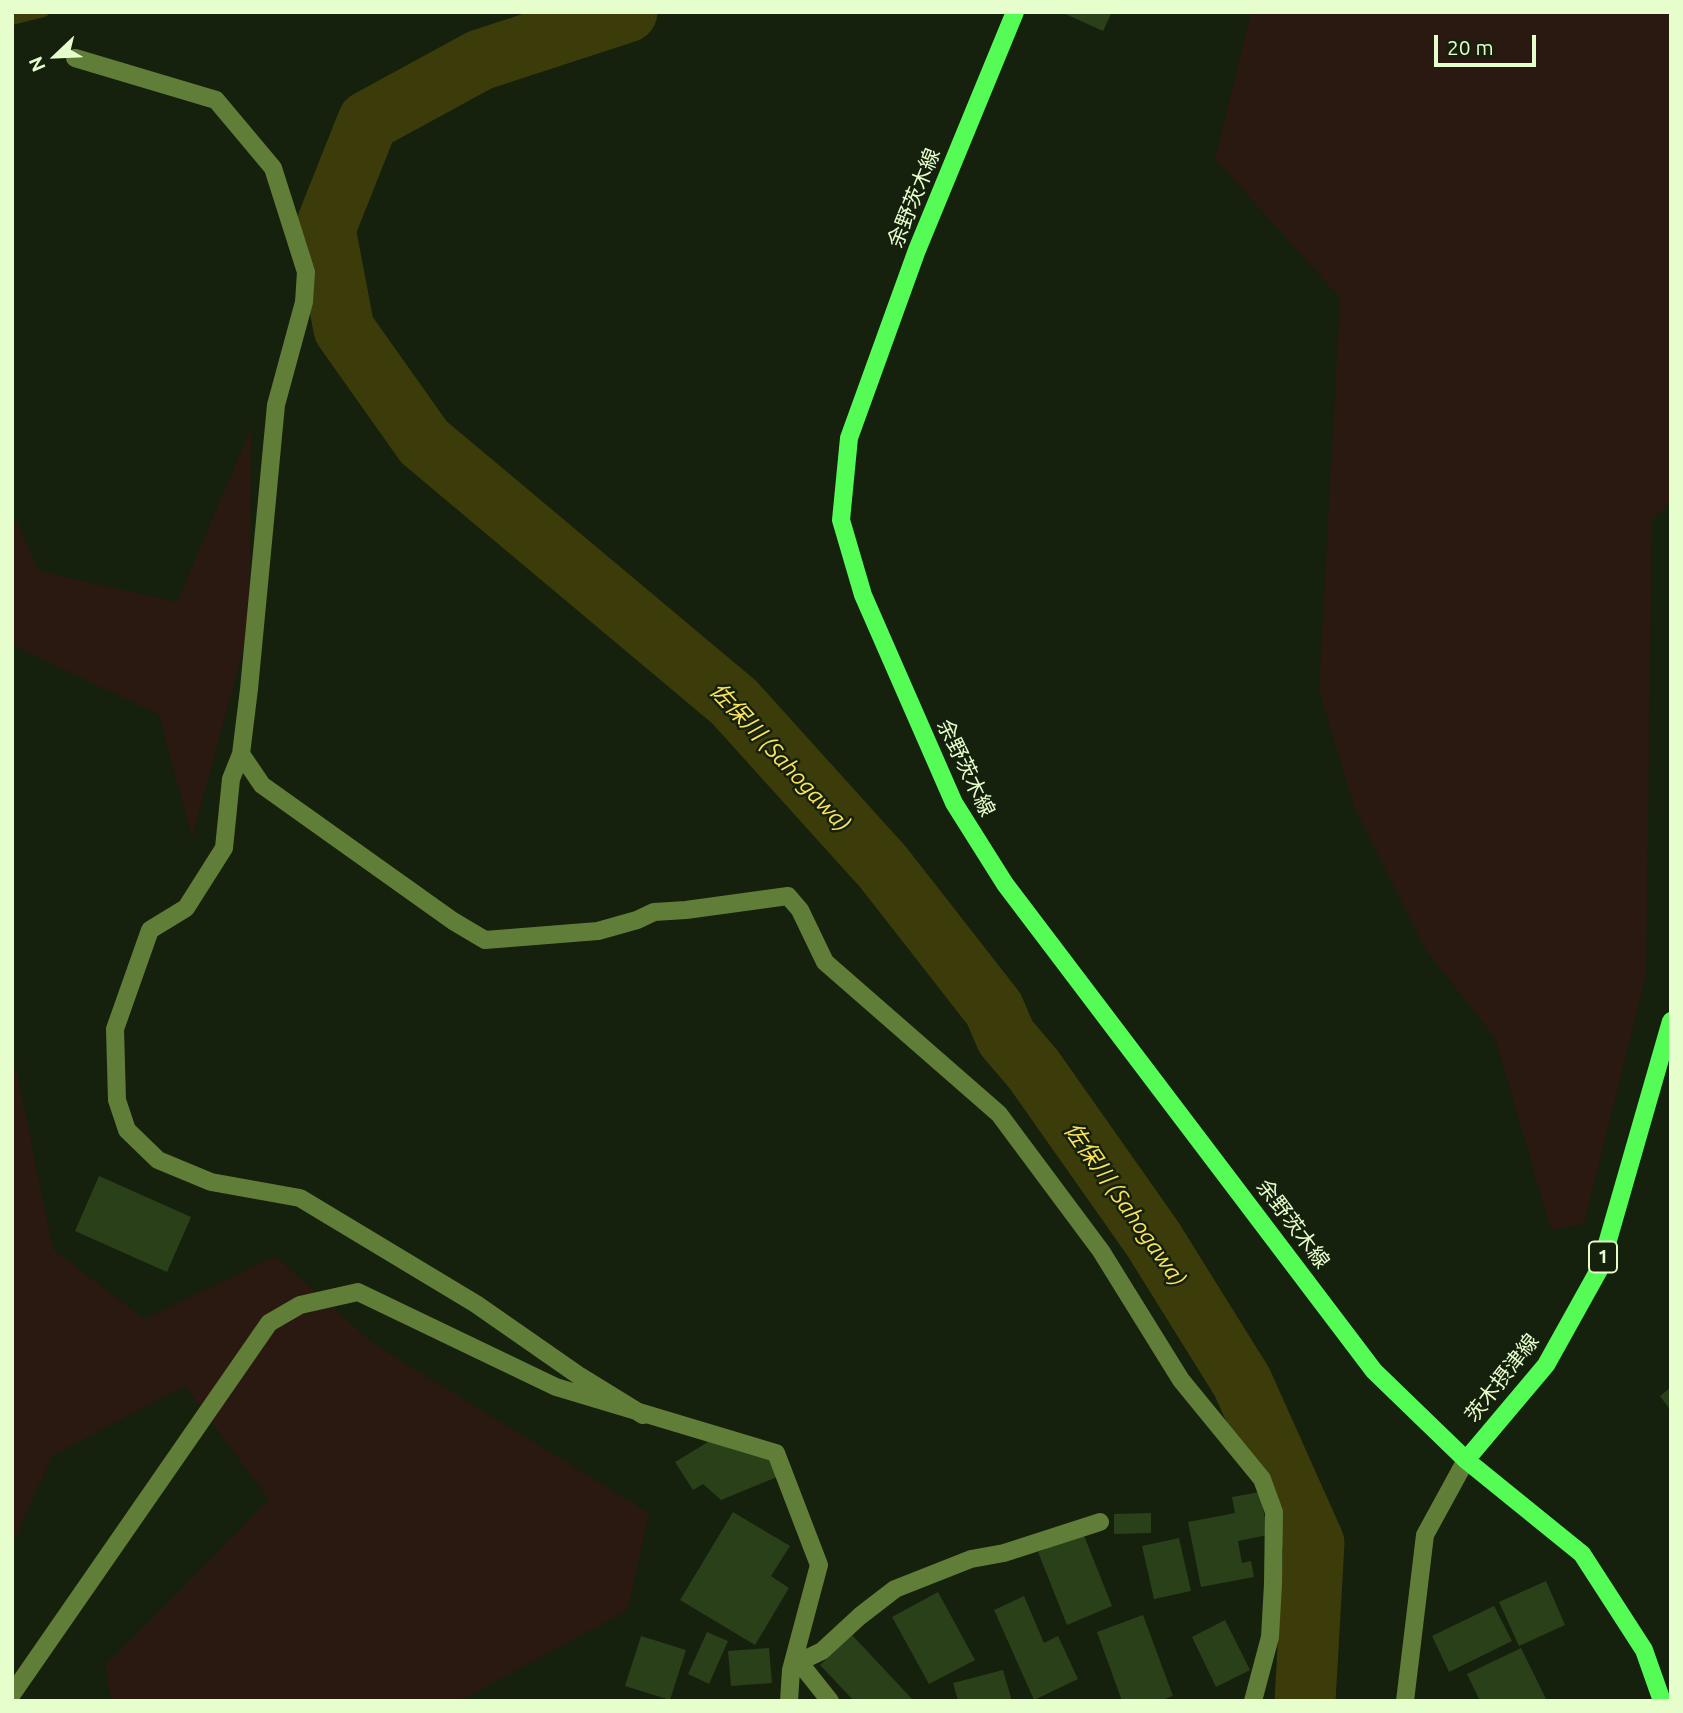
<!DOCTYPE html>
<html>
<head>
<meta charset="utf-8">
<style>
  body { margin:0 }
  #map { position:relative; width:1683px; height:1713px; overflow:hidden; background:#15200d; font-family:Ubuntu,sans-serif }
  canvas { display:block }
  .frame { position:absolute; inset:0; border:14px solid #e6fecc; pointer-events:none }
  .north { position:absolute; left:21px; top:21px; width:70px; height:70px; -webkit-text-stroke:5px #15200d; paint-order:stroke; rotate:247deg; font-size:19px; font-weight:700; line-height:28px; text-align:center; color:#e6fecc }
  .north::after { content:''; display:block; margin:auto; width:24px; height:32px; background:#e6fecc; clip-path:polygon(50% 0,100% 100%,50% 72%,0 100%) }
  .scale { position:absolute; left:1434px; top:35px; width:102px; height:32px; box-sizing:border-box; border:4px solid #e6fecc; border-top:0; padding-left:9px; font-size:21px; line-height:24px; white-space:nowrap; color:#e6fecc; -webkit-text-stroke:5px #15200d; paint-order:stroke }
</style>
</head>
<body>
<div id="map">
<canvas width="1683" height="1713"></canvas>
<div class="frame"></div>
<div class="north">N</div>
<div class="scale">20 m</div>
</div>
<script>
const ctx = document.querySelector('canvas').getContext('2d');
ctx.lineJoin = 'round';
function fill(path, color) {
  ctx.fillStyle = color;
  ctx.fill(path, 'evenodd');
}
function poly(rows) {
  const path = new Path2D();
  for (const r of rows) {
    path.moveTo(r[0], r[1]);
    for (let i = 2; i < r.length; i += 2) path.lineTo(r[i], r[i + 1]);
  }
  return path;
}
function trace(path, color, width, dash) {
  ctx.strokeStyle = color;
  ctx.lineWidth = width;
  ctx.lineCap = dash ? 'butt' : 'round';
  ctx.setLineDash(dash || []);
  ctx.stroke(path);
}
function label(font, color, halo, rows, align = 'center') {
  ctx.font = font + ' Ubuntu,"Noto Sans JP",sans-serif';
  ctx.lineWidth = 5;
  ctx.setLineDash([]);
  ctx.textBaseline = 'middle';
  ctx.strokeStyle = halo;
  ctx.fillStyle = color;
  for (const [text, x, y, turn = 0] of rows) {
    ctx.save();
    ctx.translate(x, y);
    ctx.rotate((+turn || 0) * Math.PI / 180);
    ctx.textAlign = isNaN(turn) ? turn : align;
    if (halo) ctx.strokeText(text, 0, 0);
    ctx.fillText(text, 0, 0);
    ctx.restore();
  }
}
const green = poly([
  [1251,12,1671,12,1671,501,1652,520,1646,975,1584,1224,1551,1230,1495,1038,1427,952,1353,804,1319,690,1340,298,1215,159],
  [251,428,250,625,192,838,159,715,12,645,12,521,17,522,39,571,177,602],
  [12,1067,16,1067,53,1249,144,1319,275,1256,374,1344,649,1513,628,1610,460,1701,111,1701,105,1665,269,1500,185,1386,52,1456,12,1545]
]);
const stream = poly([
  [12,20,44,12]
]);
const river = poly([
  [627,12,480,60,368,121,325,229,344,329,424,442,734,702,883,867,994,1009,1006,1037,1034,1070,1153,1239,1242,1382,1314,1543,1305,1701]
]);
const building = poly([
  [1061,12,1112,12,1103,31],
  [99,1176,191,1217,167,1272,75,1231],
  [1671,1387,1671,1411,1660,1396],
  [713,1439,768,1456,777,1477,721,1500,703,1484,693,1490,675,1462],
  [1260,1492,1268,1535,1238,1541,1242,1563,1251,1561,1254,1577,1201,1587,1188,1522,1235,1513,1232,1497],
  [733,1512,790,1546,771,1576,789,1588,755,1645,680,1600],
  [1151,1513,1151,1533,1114,1534,1114,1514],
  [1083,1533,1112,1606,1067,1625,1038,1552],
  [1179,1538,1191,1591,1154,1599,1142,1546],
  [1546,1581,1565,1625,1519,1646,1499,1602],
  [938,1592,975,1660,929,1684,892,1617],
  [1024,1596,1044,1643,1058,1636,1078,1679,1034,1700,994,1610],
  [1494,1606,1512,1641,1449,1672,1432,1636],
  [1143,1615,1173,1696,1159,1701,1122,1701,1097,1632],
  [1225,1620,1250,1670,1216,1687,1192,1637],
  [707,1632,728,1641,709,1684,688,1674],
  [852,1635,914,1701,854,1701,820,1665],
  [641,1636,686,1650,670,1700,625,1686],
  [769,1648,772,1683,731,1686,728,1651],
  [1521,1648,1547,1701,1480,1701,1467,1674],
  [1003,1670,1012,1701,958,1701,953,1683]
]);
const minor = poly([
  [75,58,216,100,273,168,306,272,304,302,276,405,249,689,241,754,231,779,224,848,186,908,150,930,115,1029,117,1100,127,1130,158,1160,211,1182,300,1198,476,1304,578,1375,643,1415],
  [241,754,262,785,453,921,485,940,598,931,637,920,654,912,686,910,788,896,800,910,825,962,999,1114,1101,1251,1181,1380,1262,1479,1274,1512,1273,1584,1270,1637,1253,1701],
  [799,1662,830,1701],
  [791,1670,799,1662,822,1651,860,1616,895,1589,971,1559,1004,1553,1100,1522],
  [12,1694,269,1323,300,1305,358,1292,556,1387,776,1453,819,1565,791,1670,789,1701],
  [1405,1701,1425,1535,1466,1460]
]);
const major = poly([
  [1015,12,917,250,849,438,841,520,863,595,954,803,1005,884,1374,1371,1466,1460,1582,1554,1644,1650,1662,1701],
  [1466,1460,1546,1365,1600,1268,1671,1021]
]);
const shields = [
  [1603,1257,28]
];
const shieldNames = [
  ["1",1603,1257]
];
const streetNames = [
  ["余野茨木線",914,198,-68],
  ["余野茨木線",966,768,64],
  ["余野茨木線",1293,1224,53],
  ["茨木摂津線",1502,1378,-52]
];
const waterNames = [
  ["佐保川 (Sahogawa)",780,757,47],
  ["佐保川 (Sahogawa)",1125,1204,55]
];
fill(green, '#291910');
trace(stream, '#3b3c0a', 10);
trace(river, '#3b3c0a', 61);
fill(building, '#2a4019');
trace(minor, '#617e38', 18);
trace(major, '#55fc56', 18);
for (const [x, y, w] of shields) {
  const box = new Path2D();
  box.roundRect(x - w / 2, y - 15.5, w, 31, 5);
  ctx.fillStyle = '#15200d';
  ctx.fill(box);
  trace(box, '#e6fecc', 2);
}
label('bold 19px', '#e6fecc', null, shieldNames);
label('21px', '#e6fecc', '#15200d', streetNames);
label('italic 23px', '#fce35c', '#15200d', waterNames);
</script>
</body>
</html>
